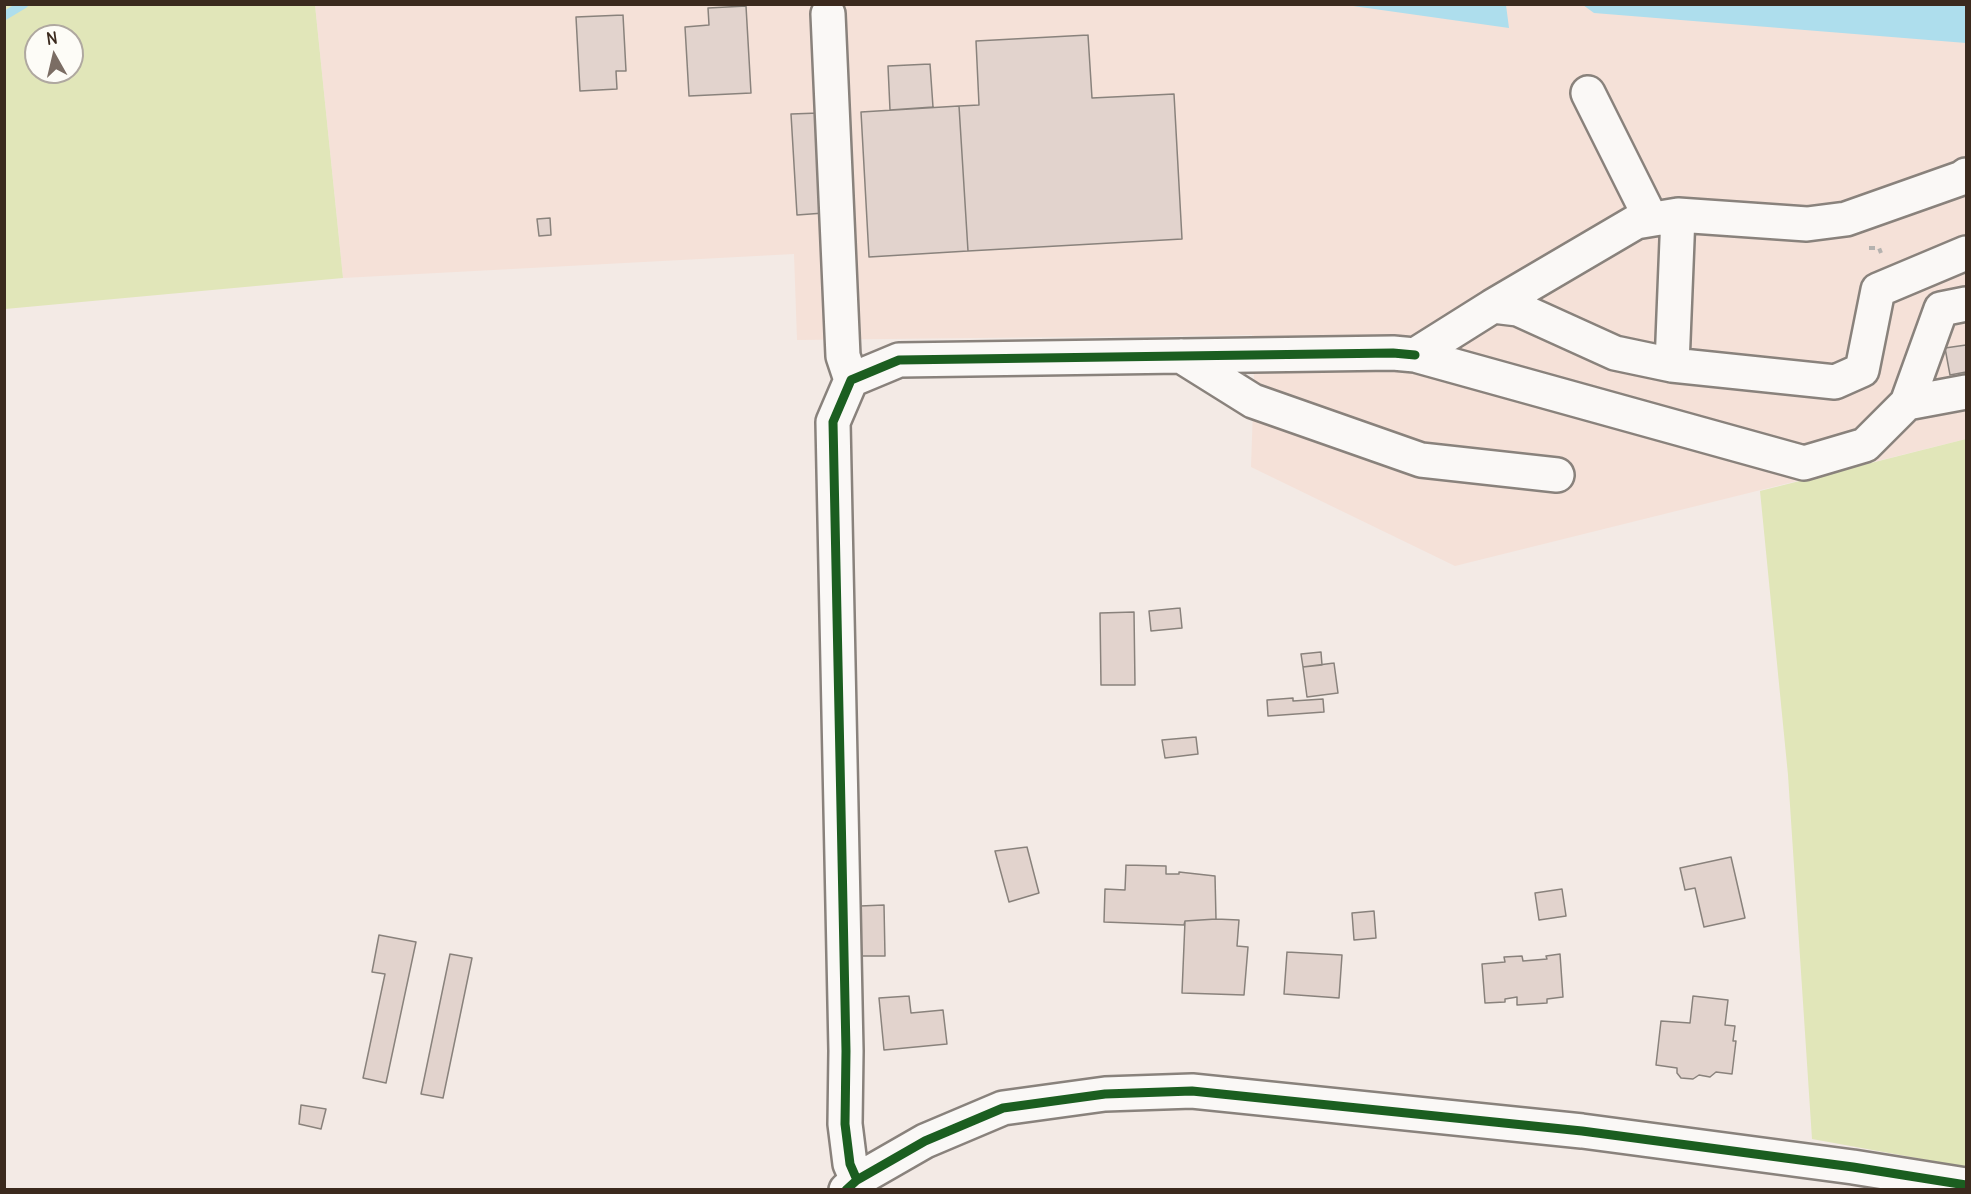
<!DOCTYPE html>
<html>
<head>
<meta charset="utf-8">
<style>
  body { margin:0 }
  #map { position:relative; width:1971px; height:1194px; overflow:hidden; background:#f3eae5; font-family:Delius,sans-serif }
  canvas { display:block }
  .frame { position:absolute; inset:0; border:6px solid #3b2a1e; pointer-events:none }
  .north { position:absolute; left:24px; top:24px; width:60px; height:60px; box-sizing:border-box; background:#fdfcf7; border:2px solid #afa8a0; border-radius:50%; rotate:352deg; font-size:16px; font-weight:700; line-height:24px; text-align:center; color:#3b2a1e }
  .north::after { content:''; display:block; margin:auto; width:21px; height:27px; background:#7b6d64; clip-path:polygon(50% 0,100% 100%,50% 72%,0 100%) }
</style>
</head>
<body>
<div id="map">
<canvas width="1971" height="1194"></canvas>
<div class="frame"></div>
<div class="north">N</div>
</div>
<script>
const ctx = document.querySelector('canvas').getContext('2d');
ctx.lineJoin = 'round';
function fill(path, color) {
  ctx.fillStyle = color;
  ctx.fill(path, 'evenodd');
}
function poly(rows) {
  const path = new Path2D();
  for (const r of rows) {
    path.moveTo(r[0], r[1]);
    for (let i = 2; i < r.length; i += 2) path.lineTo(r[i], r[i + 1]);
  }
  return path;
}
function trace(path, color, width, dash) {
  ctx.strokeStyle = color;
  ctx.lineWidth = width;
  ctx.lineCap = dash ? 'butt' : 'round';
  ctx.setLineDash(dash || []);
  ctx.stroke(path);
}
const built = poly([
  [315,5,1966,5,1966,439,1455,566,1251,467,1254,379,1252,335,797,340,794,254,343,278]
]);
const green = poly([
  [5,4,315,5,343,278,5,309],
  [36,36,72,36,72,72,36,72],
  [1966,439,1966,1167,1812,1139,1788,775,1760,491]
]);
const water = poly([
  [1346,5,1506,5,1509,28],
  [1583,5,1966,5,1966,43,1594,13]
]);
const stream = poly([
  [4,16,24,4]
]);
const building = poly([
  [746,6,751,93,689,96,685,27,709,25,708,8,746,6],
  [623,15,626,71,616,71,617,89,580,91,576,17,623,15],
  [1088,35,1092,98,1174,94,1182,239,968,251,959,106,979,105,976,41,1088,35],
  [930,64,933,107,890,110,888,66,930,64],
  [959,106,968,251,869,257,861,112,959,106],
  [819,113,824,213,797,215,791,114,819,113],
  [550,218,551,235,539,236,537,219,550,218],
  [1966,345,1966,372,1950,375,1945,348,1966,345],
  [1180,608,1182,628,1151,631,1149,611,1180,608],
  [1134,612,1135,685,1101,685,1100,613,1134,612],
  [1321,652,1322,665,1303,667,1301,654,1321,652],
  [1334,663,1338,693,1307,697,1303,667,1334,663],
  [1293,698,1293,701,1323,699,1324,712,1268,716,1267,700,1293,698],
  [1196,737,1198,754,1165,758,1162,740,1196,737],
  [1027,847,1039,893,1009,902,995,851,1027,847],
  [1731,857,1745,918,1704,927,1695,888,1685,890,1680,868,1731,857],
  [1126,865,1166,866,1166,874,1179,874,1179,872,1215,876,1216,919,1185,921,1184,925,1104,922,1105,889,1125,890,1126,865],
  [1562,889,1566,916,1539,920,1535,893,1562,889],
  [884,905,885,956,861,956,860,906,884,905],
  [1374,911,1376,938,1354,940,1352,913,1374,911],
  [1216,919,1239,920,1237,946,1248,947,1244,995,1182,993,1185,921,1216,919],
  [379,935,416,942,386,1083,363,1078,385,974,372,972,379,935],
  [1287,952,1342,955,1339,998,1284,994,1287,952],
  [450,954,472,958,443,1098,421,1094,450,954],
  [1560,954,1563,997,1547,999,1547,1003,1517,1005,1517,997,1505,999,1505,1002,1485,1003,1482,964,1505,962,1504,957,1522,956,1523,961,1547,959,1546,956,1560,954],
  [909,996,911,1013,943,1010,947,1044,884,1050,879,998,909,996],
  [1693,996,1728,1000,1725,1025,1735,1026,1733,1041,1736,1041,1732,1074,1716,1072,1710,1077,1699,1075,1693,1079,1681,1078,1677,1073,1677,1068,1656,1065,1661,1021,1690,1023,1693,996],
  [301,1105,326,1109,321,1129,299,1124,301,1105]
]);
const path = poly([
  [1869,248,1879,248,1881,253]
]);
const minor = poly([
  [828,14,843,356,851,380],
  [1588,93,1651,219],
  [1493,306,1636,222,1678,215,1807,224,1846,219,1962,178,1966,175],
  [1415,355,1493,306,1518,309,1615,353,1672,365,1835,382,1862,370,1878,290,1966,253],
  [1181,356,1253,401,1421,460,1557,475],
  [1672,365,1678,215],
  [1907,403,1966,392],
  [857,1180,850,1164,845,1124,846,1051,833,422,851,380,899,360,1393,353,1415,355,1804,463,1865,445,1907,403,1941,309,1966,304],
  [846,1190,857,1180,925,1141,1003,1108,1105,1094,1192,1091,1582,1131,1853,1167,1966,1185]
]);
const cycleway = poly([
  [857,1180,850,1164,845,1124,846,1051,833,422,851,380,899,360,1393,353,1415,355],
  [846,1190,857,1180,925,1141,1003,1108,1105,1094,1192,1091,1582,1131,1853,1167,1966,1185]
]);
fill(built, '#f5e1d8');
fill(green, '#e1e6b9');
fill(water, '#aedeed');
trace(stream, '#aedeed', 9);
fill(building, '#e2d3cd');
trace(building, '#89827c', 1.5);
trace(minor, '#89827c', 38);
trace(path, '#b5b2af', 4, [6, 4.5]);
trace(minor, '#faf8f6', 33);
trace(cycleway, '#1b5e20', 9);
</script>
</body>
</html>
